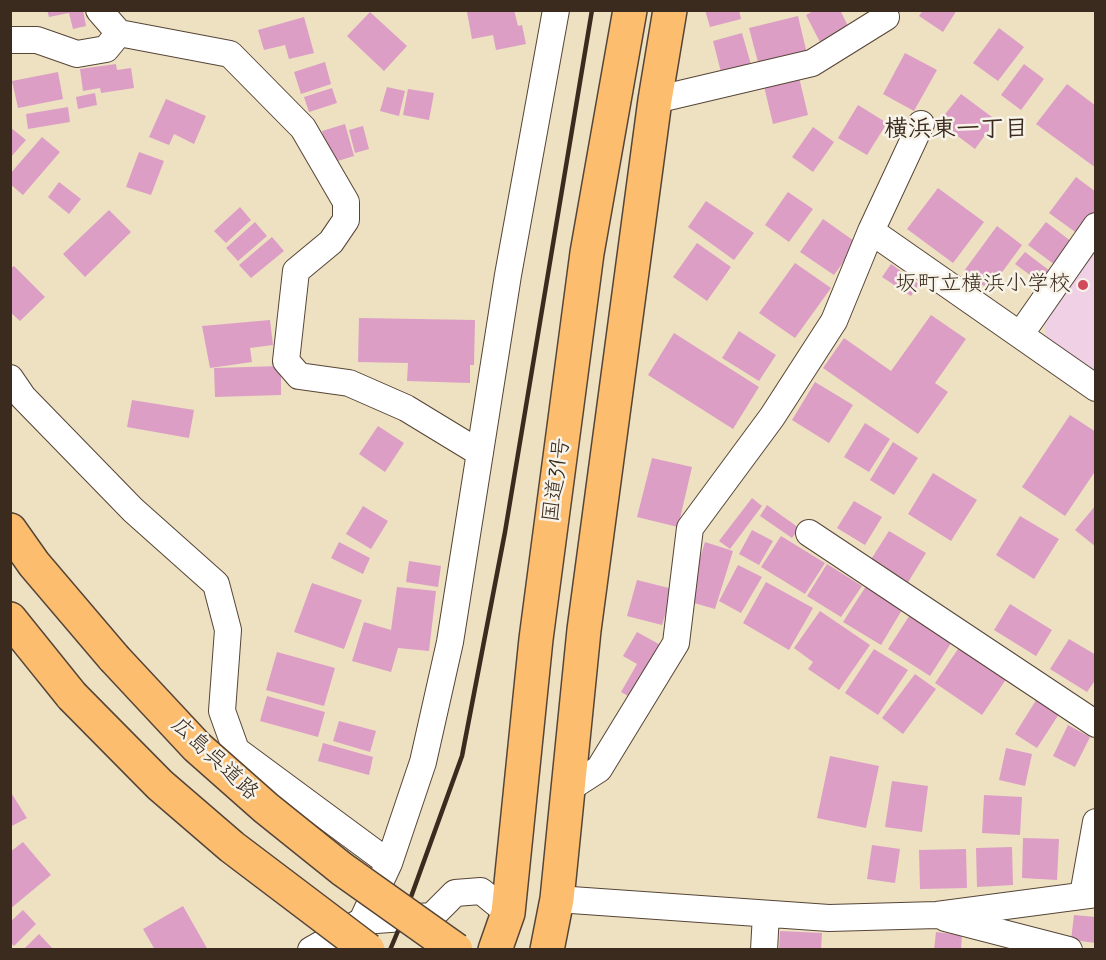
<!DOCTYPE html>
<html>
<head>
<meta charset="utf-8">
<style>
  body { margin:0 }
  #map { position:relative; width:1106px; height:960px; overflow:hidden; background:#ede1c2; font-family:Mynerve,sans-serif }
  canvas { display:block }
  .frame { position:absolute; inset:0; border:12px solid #3b2a1e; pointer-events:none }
</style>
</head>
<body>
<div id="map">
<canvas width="1106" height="960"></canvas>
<div class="frame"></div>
</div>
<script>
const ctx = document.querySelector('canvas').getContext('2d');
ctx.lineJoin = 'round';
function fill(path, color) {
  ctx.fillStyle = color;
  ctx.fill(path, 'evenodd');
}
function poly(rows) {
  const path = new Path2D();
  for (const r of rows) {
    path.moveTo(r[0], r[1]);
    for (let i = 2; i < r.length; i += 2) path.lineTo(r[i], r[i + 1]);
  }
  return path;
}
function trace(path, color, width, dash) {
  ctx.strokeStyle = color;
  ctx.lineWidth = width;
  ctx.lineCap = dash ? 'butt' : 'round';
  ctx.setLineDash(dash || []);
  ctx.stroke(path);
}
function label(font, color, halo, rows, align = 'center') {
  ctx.font = font + ' Mynerve,"Klee One",sans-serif';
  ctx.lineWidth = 5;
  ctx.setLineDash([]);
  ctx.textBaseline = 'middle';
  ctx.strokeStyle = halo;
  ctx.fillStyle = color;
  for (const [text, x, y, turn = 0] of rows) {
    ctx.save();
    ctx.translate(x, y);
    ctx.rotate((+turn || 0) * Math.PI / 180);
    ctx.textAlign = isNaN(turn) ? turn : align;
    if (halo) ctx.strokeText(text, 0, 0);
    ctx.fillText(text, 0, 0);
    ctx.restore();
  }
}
const built = poly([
  [1095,249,1095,372,1046,337,1044,322]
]);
const building = poly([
  [47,10,83,10,86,26,73,29,69,13,49,17],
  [475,10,514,10,518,26,522,25,526,44,496,50,493,35,472,39,467,12],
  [705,10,739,10,741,19,710,27],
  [815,10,840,10,850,30,821,44,806,15],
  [923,10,957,10,943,32,919,16],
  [370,12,407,46,384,71,347,36],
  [798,16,808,58,760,70,749,28],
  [304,17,314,53,289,59,285,45,264,50,258,30],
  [999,28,1024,47,998,81,973,63],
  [742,33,752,68,722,76,713,41],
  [905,53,937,70,914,111,883,94],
  [325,62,331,84,301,94,294,72],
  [116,64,117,70,131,68,134,88,101,93,100,88,83,91,80,69],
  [1024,64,1044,79,1021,110,1001,95],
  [58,72,63,99,18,108,12,81],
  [798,73,808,115,773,124,763,82],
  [1067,84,1096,106,1096,168,1036,124],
  [387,87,405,91,399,116,380,111],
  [332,88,337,103,309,112,304,97],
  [408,89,434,93,429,120,403,115],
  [95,93,97,105,78,109,76,97],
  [961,94,996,120,975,149,939,122],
  [166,99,206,116,194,144,174,134,169,145,149,137],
  [858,105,887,123,867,155,838,138],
  [68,107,70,122,28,129,26,114],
  [345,124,354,156,331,163,322,131],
  [363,126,369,149,355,153,349,130],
  [10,127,26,140,10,158],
  [813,127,834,142,813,172,792,157],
  [42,137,60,152,23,195,10,184,10,174],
  [139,152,164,161,151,195,126,187],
  [1076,177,1096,192,1096,212,1078,234,1049,213],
  [59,182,81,199,69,214,48,197],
  [938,188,984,222,953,263,907,229],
  [788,192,813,209,789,242,765,225],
  [706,201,754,233,734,260,688,227],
  [240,207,251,220,226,243,214,231],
  [109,210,131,232,85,277,63,254],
  [823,219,857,243,834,275,800,252],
  [255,222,267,236,238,261,226,248],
  [1046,222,1072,242,1055,265,1028,245],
  [997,226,1022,245,989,290,964,271],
  [272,237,284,251,251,278,239,265],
  [697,243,731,267,707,301,673,277],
  [1025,252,1050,271,1041,283,1015,264],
  [795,263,831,288,795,338,759,313],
  [891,264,919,284,911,296,882,277],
  [14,266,45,297,20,321,10,312,10,269],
  [931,315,966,339,935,383,948,392,918,434,823,368,844,338,891,371],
  [359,318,475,320,474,365,470,365,470,383,407,381,408,363,358,362],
  [270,320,273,345,250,348,252,362,210,368,202,326],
  [739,331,776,355,759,381,722,358],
  [674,333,759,387,733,429,648,375],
  [281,366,281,395,215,397,214,368],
  [815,382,853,405,829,443,792,420],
  [132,400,194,410,189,438,127,427],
  [1070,415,1096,432,1096,470,1065,516,1022,487],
  [865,423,890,439,869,472,844,457],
  [378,426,404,443,385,472,359,454],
  [893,442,918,458,894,495,870,480],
  [652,458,692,467,678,527,637,517],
  [933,473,977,500,951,541,908,514],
  [752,498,762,506,730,549,719,541],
  [854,501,882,517,865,545,837,528],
  [767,505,799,528,792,538,760,516],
  [1096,505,1096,547,1075,530],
  [363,506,388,521,371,549,346,534],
  [1020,516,1059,539,1034,579,996,555],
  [752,530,773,541,759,565,739,554],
  [889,531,926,553,907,584,870,561],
  [781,536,825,563,805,594,761,567],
  [339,542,370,558,363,574,331,558],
  [705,542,733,551,715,609,687,601],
  [409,561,441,566,438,587,406,582],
  [827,564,862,586,841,617,807,596],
  [738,565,762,577,741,613,719,601],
  [637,580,673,589,662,625,627,616],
  [766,582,813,608,789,650,743,623],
  [312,583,362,600,344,649,294,632],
  [868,583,905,605,881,645,843,622],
  [397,587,436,591,429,651,398,648,391,672,352,661,364,622,391,630],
  [1010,604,1052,630,1036,656,994,630],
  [913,610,955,637,930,676,888,649],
  [820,611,870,645,839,690,808,669,813,662,794,648],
  [637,632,666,648,637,701,621,692,637,664,623,656],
  [1069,639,1096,655,1096,679,1087,692,1050,669],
  [960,646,1007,678,982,715,935,683],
  [874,649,908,670,878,715,845,693],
  [277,652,335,668,324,706,266,690],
  [915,674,936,689,903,734,882,718],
  [267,696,325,712,318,737,260,721],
  [1038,697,1061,711,1037,748,1015,734],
  [339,721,376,731,370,752,333,741],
  [1068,725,1090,737,1075,767,1053,756],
  [323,743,373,757,369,775,318,761],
  [1006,748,1032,754,1025,786,999,780],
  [830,756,879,766,866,828,817,818],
  [892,781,928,786,922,832,885,827],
  [10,791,27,818,10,827],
  [984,795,1022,797,1020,835,982,833],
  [1023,838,1059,839,1057,880,1022,878],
  [23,842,51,875,10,909,10,852],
  [872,845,900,849,895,883,867,879],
  [1012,847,1013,885,977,887,976,848],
  [966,849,967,888,920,889,919,850],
  [183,906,208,950,155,950,143,929],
  [23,910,36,924,14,946,10,942,10,922],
  [1074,915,1096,917,1096,943,1071,940],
  [780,931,822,933,821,950,779,950],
  [936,932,962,935,961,950,934,950],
  [39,934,54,950,23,950]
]);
const street = poly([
  [99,10,119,33,230,54,303,128,346,202,346,220,331,242,296,271,286,361,299,376,349,383,406,408,480,453],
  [10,40,37,40,77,54,106,49,119,33],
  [655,100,812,63,886,17],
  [1096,226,1020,335,1096,388],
  [871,231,1020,335],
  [10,378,23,397,133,510,216,584,228,630,222,711,236,750,389,863],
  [809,533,1096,724],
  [568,789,599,769,676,643,690,528,772,417,834,321,871,231,921,124],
  [1083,895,1096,822],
  [557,899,829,918,937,915,1096,894],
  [945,918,1069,950],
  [362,921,432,916,455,893,481,891,508,913],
  [311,950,362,921,389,863,423,762,450,642,508,275,556,10],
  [764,950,766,914]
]);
const highway = poly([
  [10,530,34,564,114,658],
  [10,619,72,696],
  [495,950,508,913,536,639,587,253,630,10],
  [547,950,557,899,584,630,655,100,670,10]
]);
const rail = poly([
  [390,950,403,919,462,756,505,532,592,10]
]);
const highwayBridge = poly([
  [114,658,197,747,266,808,342,869,456,950],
  [72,696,160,785,232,847,368,950]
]);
const markers = [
  [1083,285,6,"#d1495b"]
];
const poiNames = [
  ["坂町立横浜小学校",1071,285]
];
const streetNames = [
  ["国道31号",558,480,-82],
  ["広島呉道路",214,760,43]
];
const neighbourhoodNames = [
  ["横浜東一丁目",956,131]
];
fill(built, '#f0d0e4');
fill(building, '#dc9ec5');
trace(street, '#564537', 28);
trace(highway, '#564537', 36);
trace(street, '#fff', 26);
trace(highway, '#fcbd6f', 33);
trace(rail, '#3b2a1e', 4.5);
trace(highwayBridge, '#564537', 36, []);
trace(highwayBridge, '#fcbd6f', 33);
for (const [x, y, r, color] of markers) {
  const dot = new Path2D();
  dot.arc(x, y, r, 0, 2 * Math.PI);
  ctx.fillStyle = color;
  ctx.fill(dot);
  trace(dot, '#f7f3e8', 2);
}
label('22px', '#3b2a1e', '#f7f3e8', poiNames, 'right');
label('22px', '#3b2a1e', '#f7f3e8', streetNames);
label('bold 24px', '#3b2a1e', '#f7f3e8', neighbourhoodNames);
</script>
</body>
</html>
